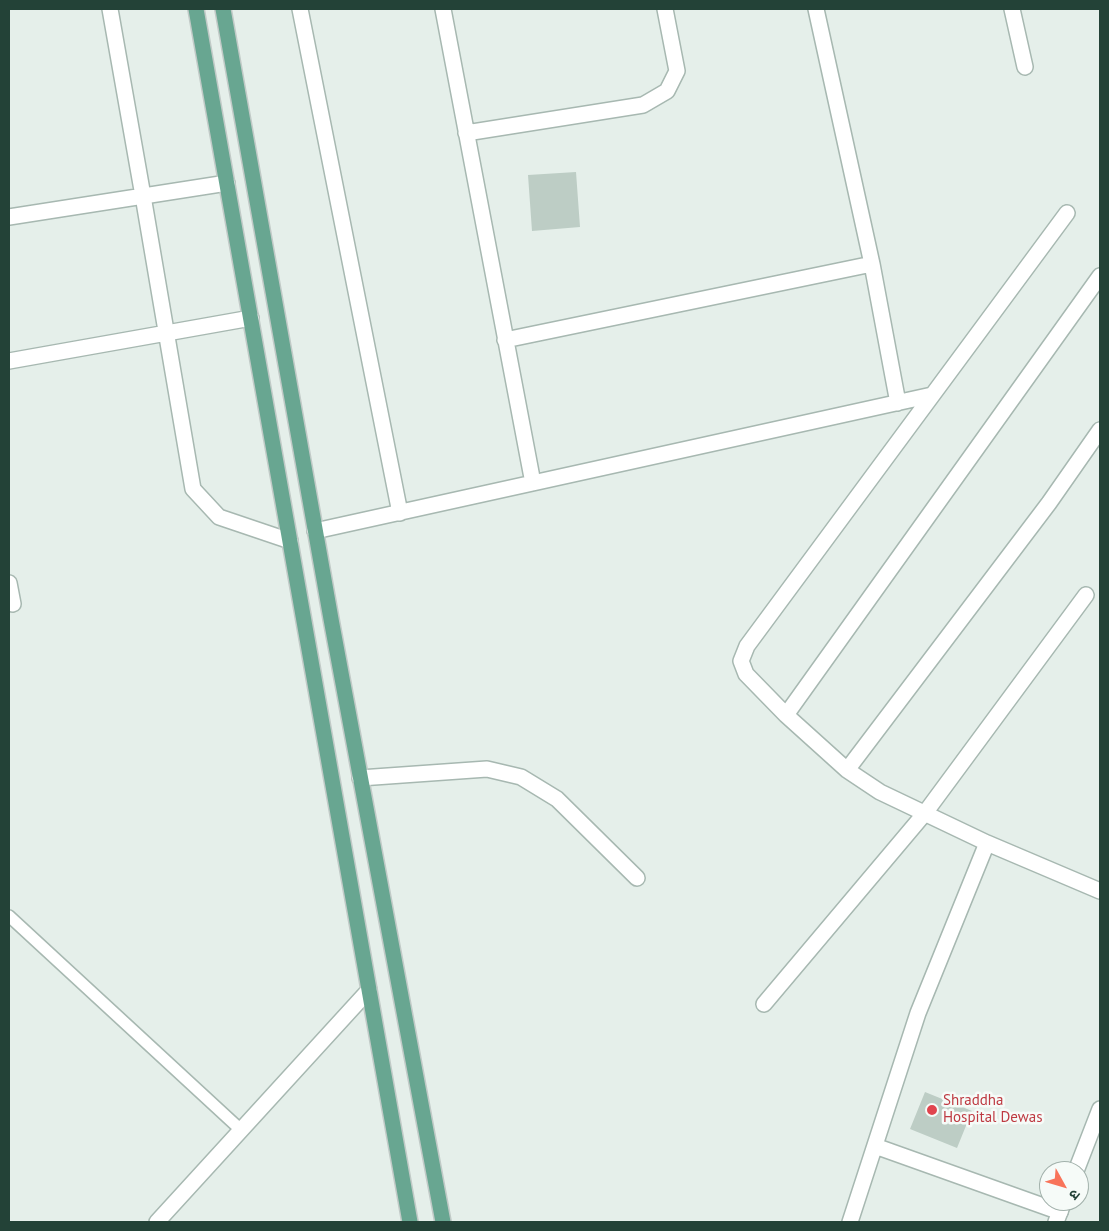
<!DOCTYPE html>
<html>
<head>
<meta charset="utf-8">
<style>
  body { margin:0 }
  #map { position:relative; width:1109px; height:1231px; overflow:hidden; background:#e5efea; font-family:"PT Sans","Noto Sans Devanagari",sans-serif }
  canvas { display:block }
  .frame { position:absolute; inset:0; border:10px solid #234237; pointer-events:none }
  .north { position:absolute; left:1039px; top:1161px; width:50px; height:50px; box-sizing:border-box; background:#f6fbf8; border:1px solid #a2b1ab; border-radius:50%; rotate:129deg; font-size:14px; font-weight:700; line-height:20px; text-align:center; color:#234237 }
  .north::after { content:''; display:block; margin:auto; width:18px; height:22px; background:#f8745a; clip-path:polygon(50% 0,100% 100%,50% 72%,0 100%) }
</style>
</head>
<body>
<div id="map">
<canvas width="1109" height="1231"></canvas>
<div class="frame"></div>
<div class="north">उ</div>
</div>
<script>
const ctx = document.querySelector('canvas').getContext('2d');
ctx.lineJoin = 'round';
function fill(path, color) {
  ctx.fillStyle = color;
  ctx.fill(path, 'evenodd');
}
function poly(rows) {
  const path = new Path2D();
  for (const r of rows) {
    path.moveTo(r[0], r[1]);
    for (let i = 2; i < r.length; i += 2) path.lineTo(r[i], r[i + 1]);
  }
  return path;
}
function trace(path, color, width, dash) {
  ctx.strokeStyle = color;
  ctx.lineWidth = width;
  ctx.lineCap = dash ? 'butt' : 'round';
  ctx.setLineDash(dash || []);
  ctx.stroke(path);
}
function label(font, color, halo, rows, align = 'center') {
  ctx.font = font + ' "PT Sans",sans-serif';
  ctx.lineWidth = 5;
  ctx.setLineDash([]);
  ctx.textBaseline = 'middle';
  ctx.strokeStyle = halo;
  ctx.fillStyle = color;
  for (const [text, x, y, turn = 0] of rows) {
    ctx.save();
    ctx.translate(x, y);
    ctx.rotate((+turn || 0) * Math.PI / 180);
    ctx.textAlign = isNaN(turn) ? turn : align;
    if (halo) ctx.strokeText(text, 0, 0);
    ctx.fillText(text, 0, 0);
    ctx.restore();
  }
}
const building = poly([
  [576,172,580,227,532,231,528,175],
  [925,1092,972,1111,957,1148,910,1129]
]);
const service = poly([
  [9,916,241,1130]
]);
const minor = poly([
  [110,9,143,196,193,489,219,517,290,541],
  [300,9,400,513],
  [443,9,533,483],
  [816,9,872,264,898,403],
  [1012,9,1025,67],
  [466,133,643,105,667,91,677,71,665,9],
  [9,217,227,183],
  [505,340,872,264],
  [9,361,251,318],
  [1100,430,1049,503,847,770,880,792,987,843,1100,891],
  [315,531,932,395],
  [9,583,13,604],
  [786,715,746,674,741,661,747,646,1067,213],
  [847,770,786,715,1100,276],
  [360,778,487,769,521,777,557,799,637,878],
  [764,1004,925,813,1086,595],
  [875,1146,1060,1212],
  [157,1222,369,990],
  [850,1222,918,1013,987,843]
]);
const tertiary = poly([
  [1076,1171,1100,1109],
  [1056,1222,1064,1201]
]);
const primary = poly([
  [196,9,410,1222],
  [223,9,331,619,443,1222]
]);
const markers = [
  [932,1110,6,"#e0444e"]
];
const healthNames = [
  ["Shraddha",943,1101],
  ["Hospital Dewas",943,1118]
];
fill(building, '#bdcdc5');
trace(service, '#a7b8b1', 14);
trace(minor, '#a7b8b1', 18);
trace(tertiary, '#a7b8b1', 18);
trace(primary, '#c1cac7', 18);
trace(service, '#fff', 11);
trace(minor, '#fff', 15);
trace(tertiary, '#fff', 15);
trace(primary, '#68a691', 15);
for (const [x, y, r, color] of markers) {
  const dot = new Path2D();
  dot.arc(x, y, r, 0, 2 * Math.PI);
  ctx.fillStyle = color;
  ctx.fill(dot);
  trace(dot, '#f6fbf8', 2);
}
label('15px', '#be3a42', '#f6fbf8', healthNames, 'left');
</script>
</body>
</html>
